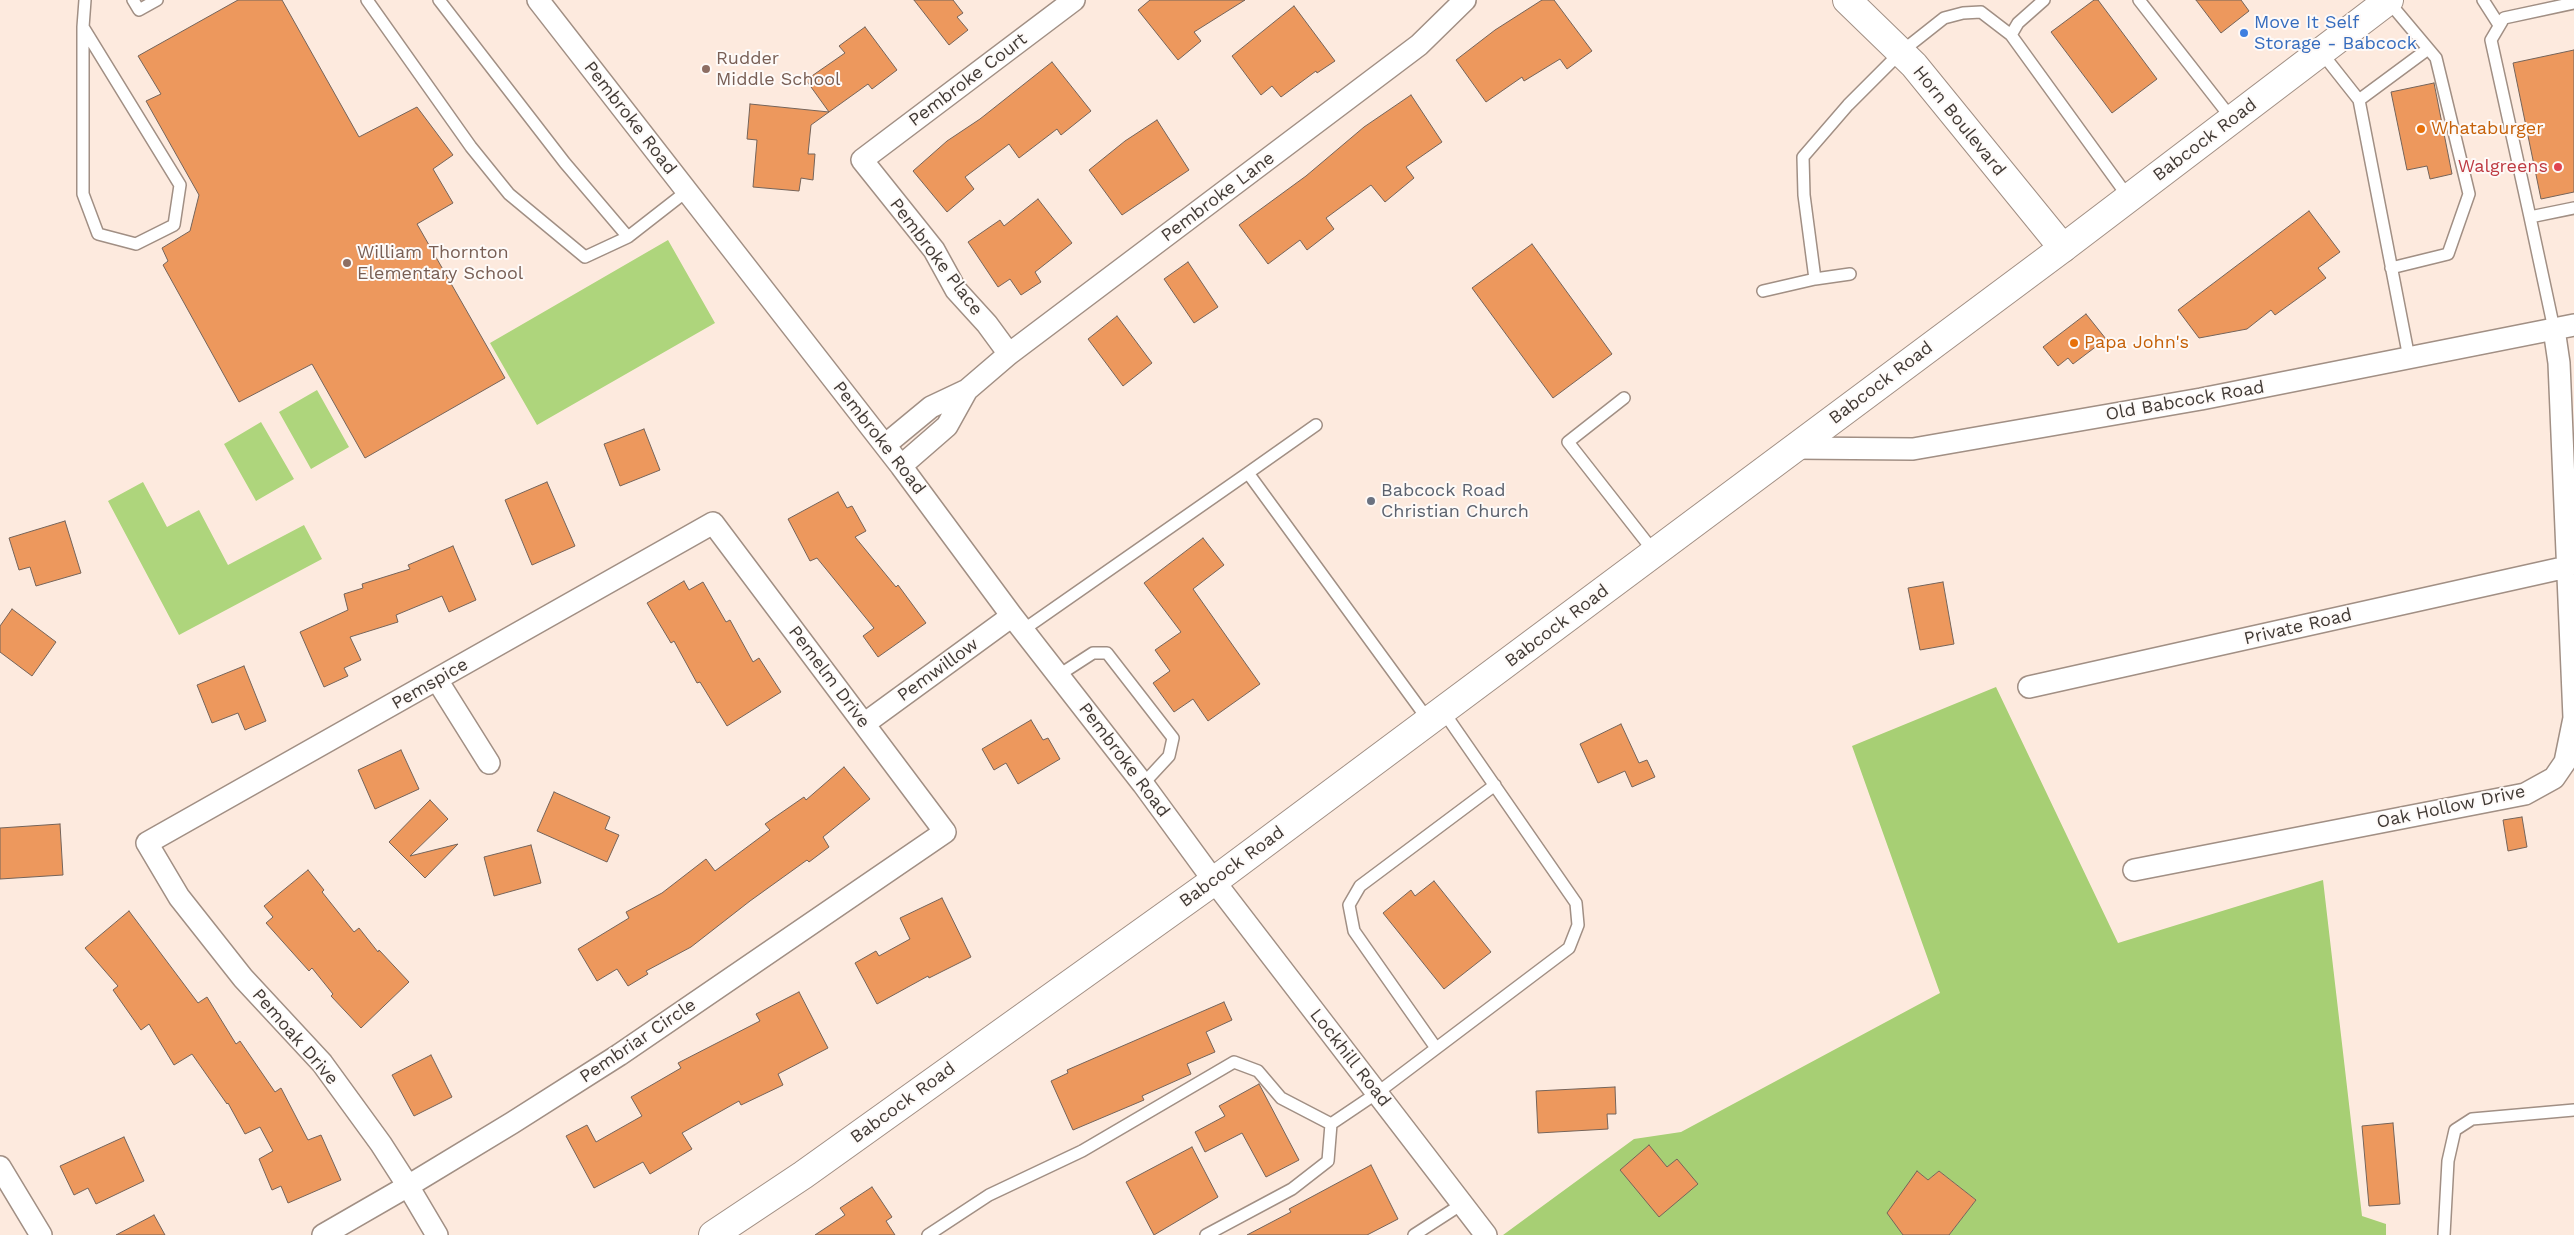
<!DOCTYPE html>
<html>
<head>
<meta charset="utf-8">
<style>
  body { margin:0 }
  canvas { display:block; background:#fdeade }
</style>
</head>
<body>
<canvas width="2574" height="1235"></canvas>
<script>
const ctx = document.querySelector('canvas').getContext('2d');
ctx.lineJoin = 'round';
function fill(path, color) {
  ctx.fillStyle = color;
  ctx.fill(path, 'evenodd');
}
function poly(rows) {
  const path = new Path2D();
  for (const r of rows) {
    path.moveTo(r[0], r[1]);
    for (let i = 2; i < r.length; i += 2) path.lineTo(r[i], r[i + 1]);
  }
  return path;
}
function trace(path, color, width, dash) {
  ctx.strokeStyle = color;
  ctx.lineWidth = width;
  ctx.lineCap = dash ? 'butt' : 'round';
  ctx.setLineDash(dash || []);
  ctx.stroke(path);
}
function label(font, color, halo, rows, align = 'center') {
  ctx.font = font + ' "Work Sans",sans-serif';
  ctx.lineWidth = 4;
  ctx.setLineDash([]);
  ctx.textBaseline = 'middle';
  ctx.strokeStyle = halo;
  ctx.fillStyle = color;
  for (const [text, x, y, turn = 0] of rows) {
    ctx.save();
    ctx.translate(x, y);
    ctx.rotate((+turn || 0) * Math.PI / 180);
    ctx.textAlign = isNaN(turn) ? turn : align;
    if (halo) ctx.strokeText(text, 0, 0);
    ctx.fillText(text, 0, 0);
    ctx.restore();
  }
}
const green = poly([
  [668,240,715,323,537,425,490,343],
  [317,390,349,447,311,469,279,412],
  [261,422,294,479,256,501,224,444],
  [143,482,167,527,199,510,228,565,304,525,322,559,179,635,108,501]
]);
const forest = poly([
  [1996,687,2118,943,2323,880,2362,1216,2386,1224,2386,1235,1949,1235,1976,1200,1939,1171,1928,1180,1917,1172,1903,1235,1503,1235,1634,1139,1681,1132,1940,993,1852,746]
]);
const building = poly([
  [238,0,282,0,359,137,417,107,453,155,433,169,453,203,417,224,505,378,365,458,312,364,239,402,163,265,168,261,162,248,190,231,199,195,146,101,161,94,138,56,238,0],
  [914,0,953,0,963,13,957,17,968,30,949,45,914,0],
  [1150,0,1245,0,1194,32,1201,41,1178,60,1138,10,1150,0],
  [1542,0,1554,0,1592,51,1567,69,1560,59,1524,81,1522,77,1486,102,1456,60,1495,30,1542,0],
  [2094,0,2098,0,2157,79,2112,113,2051,32,2094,0],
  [2196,0,2241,0,2249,11,2221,33,2196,0],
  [1294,6,1335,61,1317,73,1316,71,1281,97,1272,86,1261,95,1232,56,1294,6],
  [865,27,897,70,872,89,868,84,829,112,806,80,845,53,839,46,865,27],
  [2574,50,2574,192,2541,199,2513,63,2574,50],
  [1052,62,1091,111,1061,135,1057,129,1019,158,1009,144,965,177,974,189,947,212,913,171,947,141,980,119,1052,62],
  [2434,83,2452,174,2430,179,2427,166,2407,170,2391,92,2434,83],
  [1411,95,1442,142,1406,167,1414,178,1385,202,1371,185,1326,218,1334,229,1307,250,1300,240,1268,264,1239,225,1306,176,1364,127,1411,95],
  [750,104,829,112,811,125,808,154,815,154,813,180,801,178,799,191,753,187,757,140,747,139,750,104],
  [1157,120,1189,170,1122,215,1089,170,1125,141,1157,120],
  [1038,199,1072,243,1035,272,1041,282,1021,295,1010,279,998,287,968,242,1000,220,1004,226,1038,199],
  [2309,211,2340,252,2318,268,2326,278,2275,315,2271,310,2247,329,2199,338,2178,310,2309,211],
  [1532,244,1612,354,1553,398,1472,288,1532,244],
  [1188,262,1218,307,1194,323,1164,279,1188,262],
  [2086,314,2106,339,2073,364,2068,358,2058,366,2043,347,2086,314],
  [1117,316,1152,363,1123,386,1088,339,1117,316],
  [644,429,660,470,620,486,604,444,644,429],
  [547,482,575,546,532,565,505,500,547,482],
  [838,492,847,508,852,506,866,531,855,537,896,587,898,585,926,623,878,657,863,636,874,628,817,558,810,561,788,519,838,492],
  [65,521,81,573,36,586,30,567,19,570,9,538,65,521],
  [1203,538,1224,565,1193,589,1260,684,1208,721,1193,699,1174,712,1153,683,1170,671,1155,650,1181,632,1144,583,1203,538],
  [453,546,476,600,449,612,442,596,396,615,398,622,350,637,361,660,344,668,348,676,324,687,300,632,348,610,344,594,363,588,362,584,410,569,408,565,453,546],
  [684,581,689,590,703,582,726,622,730,620,753,662,759,658,781,692,727,726,700,682,697,683,674,641,671,643,647,603,684,581],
  [1943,582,1954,644,1920,650,1908,588,1943,582],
  [12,609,56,642,32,676,0,652,0,626,12,609],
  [244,666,266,721,245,730,238,713,212,723,197,685,244,666],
  [1031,720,1043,740,1048,738,1060,759,1018,784,1006,763,994,770,982,749,1031,720],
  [1621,724,1639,763,1647,760,1655,777,1632,787,1625,771,1598,783,1580,744,1621,724],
  [401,750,419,789,375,809,358,770,401,750],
  [844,767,870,799,823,837,829,847,809,862,807,860,750,901,691,947,646,971,648,974,628,986,617,969,597,981,578,949,629,918,626,912,662,893,706,859,715,871,770,830,765,824,804,797,806,800,844,767],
  [554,792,610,817,605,829,619,835,607,862,537,831,554,792],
  [430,800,448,819,410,856,458,844,425,878,389,842,430,800],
  [2522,817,2527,847,2508,851,2503,820,2522,817],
  [60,824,63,875,0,879,0,828,60,824],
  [531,845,541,883,494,896,484,857,531,845],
  [308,870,324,890,322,892,354,932,359,928,378,952,379,950,409,982,361,1028,331,996,333,994,312,968,309,971,266,923,273,917,264,906,308,870],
  [1434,881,1491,952,1444,989,1383,913,1411,890,1415,896,1434,881],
  [942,898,971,957,929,978,928,976,877,1004,855,963,876,951,879,956,910,939,900,918,942,898],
  [129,911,198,1003,207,997,236,1044,240,1041,275,1092,281,1088,308,1140,321,1135,341,1180,288,1203,281,1186,272,1190,259,1159,273,1151,260,1127,245,1134,228,1103,227,1104,192,1054,174,1065,149,1024,141,1030,113,990,118,986,85,948,129,911],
  [799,992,828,1048,778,1074,783,1085,741,1105,739,1101,682,1133,692,1149,650,1174,643,1162,594,1188,566,1136,587,1125,596,1142,642,1116,631,1097,681,1068,678,1063,760,1021,756,1014,799,992],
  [1224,1002,1232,1020,1206,1032,1215,1052,1187,1064,1191,1074,1142,1096,1144,1100,1073,1130,1051,1081,1068,1073,1067,1070,1224,1002],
  [431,1055,452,1097,414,1116,392,1075,431,1055],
  [1259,1084,1299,1160,1266,1177,1242,1133,1205,1152,1195,1132,1225,1116,1219,1106,1259,1084],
  [1615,1087,1616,1114,1607,1114,1608,1129,1538,1133,1536,1091,1615,1087],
  [2393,1123,2400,1204,2369,1206,2362,1126,2393,1123],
  [124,1137,144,1181,96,1204,88,1188,74,1195,60,1166,124,1137],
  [1649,1145,1667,1167,1677,1159,1698,1184,1659,1217,1620,1170,1649,1145],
  [1192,1147,1218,1197,1154,1235,1126,1182,1192,1147],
  [1371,1165,1398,1219,1367,1235,1247,1235,1291,1212,1289,1209,1371,1165],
  [1917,1171,1928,1180,1939,1171,1976,1200,1949,1235,1903,1235,1887,1213,1917,1171],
  [872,1187,892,1217,886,1221,895,1235,815,1235,845,1215,840,1208,872,1187],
  [154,1215,165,1235,116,1235,154,1215]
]);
const service = poly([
  [133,0,139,10,157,0],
  [367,0,471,147,509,194,585,257,628,237],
  [439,0,565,163,628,237,687,191],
  [2044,0,2018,23,2011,35,2129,198],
  [2139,0,2232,119],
  [2483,0,2499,25],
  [2388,1,2436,58,2469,194,2448,254,2391,268],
  [2574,3,2504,18,2491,40,2530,217,2574,208],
  [83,27,180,185,174,225,136,244,98,234,83,194,83,27,85,0],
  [2321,52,2359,100,2409,358],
  [2359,100,2428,49],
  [2530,217,2554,329],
  [1850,274,1815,279,1804,195,1803,157,1848,105,1901,52,1944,18,1963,13,1981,12,2011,35],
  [1763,291,1815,279],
  [1624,398,1568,442,1655,553],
  [1248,473,1316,425],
  [1023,630,1248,473,1429,721],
  [1059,675,1093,653,1107,653,1173,738,1169,756,1143,784],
  [1436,1048,1354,931,1349,905,1360,886,1495,785],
  [928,1235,989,1195,1082,1151,1234,1062,1258,1071,1281,1098,1331,1124],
  [1206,1235,1292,1189,1328,1161,1331,1124,1377,1093,1569,948,1578,925,1576,903,1443,711],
  [1414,1235,1462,1204],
  [2444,1235,2448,1161,2455,1130,2472,1119,2574,1110]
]);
const minor = poly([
  [538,0,901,466,1012,616,1143,784,1214,881,1486,1235],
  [1009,354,987,324,956,290,934,250,862,160,1074,0],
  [885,445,931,407,967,390,1009,354,1419,45,1465,0],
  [1794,448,1913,449,2201,399,2574,325],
  [901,466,947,426,967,390],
  [437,680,489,763],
  [2029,687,2567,567],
  [864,724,1012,616],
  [2134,870,2525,794,2554,778,2565,762,2574,718,2559,363,2554,329],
  [0,1167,41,1235],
  [323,1235,408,1186,512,1123,619,1055,945,832,713,523,147,843,179,897,243,978,322,1063,381,1144,408,1186,437,1235]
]);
const tertiary = poly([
  [1847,0,1914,65,2063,248]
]);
const secondary = poly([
  [713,1235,803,1175,1214,881,2063,248,2389,0]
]);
const markers = [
  [2244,33,5,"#3f7fe0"],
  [706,69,5,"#8d6e63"],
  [2421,129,5,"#e8710a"],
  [2558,167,5,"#e0444e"],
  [347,263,5,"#8d6e63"],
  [2074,343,5,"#e8710a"],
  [1371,501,5,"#6b7280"]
];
const shopNames = [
  ["Move It Self",2254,23],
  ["Storage - Babcock",2254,44]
];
const educationNames = [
  ["Rudder",716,59],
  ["Middle School",716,80],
  ["William Thornton",357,253],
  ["Elementary School",357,274]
];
const streetNames = [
  ["Pembroke Court",968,80,-37],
  ["Pembroke Road",630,118,52],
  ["Horn Boulevard",1959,121,51],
  ["Babcock Road",2205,140,-37],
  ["Pembroke Lane",1218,197,-37],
  ["Pembroke Place",936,257,53],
  ["Babcock Road",1881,383,-37],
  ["Old Babcock Road",2185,401,-10],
  ["Pembroke Road",879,438,52],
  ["Babcock Road",1557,626,-37],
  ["Private Road",2298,627,-13],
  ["Pemwillow",938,670,-36],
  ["Pemelm Drive",829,677,53],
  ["Pemspice",430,684,-30],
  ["Pembroke Road",1124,760,53],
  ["Oak Hollow Drive",2451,807,-12],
  ["Babcock Road",1232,867,-36],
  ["Pemoak Drive",295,1037,49],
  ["Pembriar Circle",638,1041,-34],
  ["Lockhill Road",1350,1058,52],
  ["Babcock Road",903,1103,-36]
];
const foodNames = [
  ["Whataburger",2431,129],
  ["Papa John's",2084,343]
];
const healthNames = [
  ["Walgreens",2548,167]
];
const worshipNames = [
  ["Babcock Road",1381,491],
  ["Christian Church",1381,512]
];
fill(green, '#aed57c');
fill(forest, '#a7cf74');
fill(building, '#ed985d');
trace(building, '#75645a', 1);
trace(service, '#a18f84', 14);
trace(minor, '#a18f84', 24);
trace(tertiary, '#a18f84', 30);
trace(secondary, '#a18f84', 30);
trace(service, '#fff', 11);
trace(minor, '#fff', 21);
trace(tertiary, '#fff', 28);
trace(secondary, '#fff', 28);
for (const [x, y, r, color] of markers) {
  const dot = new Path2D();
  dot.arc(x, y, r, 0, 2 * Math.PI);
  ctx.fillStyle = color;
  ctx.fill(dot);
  trace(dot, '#fefaf8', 2);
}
label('18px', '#366cbe', '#fefaf8', shopNames, 'left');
label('18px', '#785e54', '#fefaf8', educationNames, 'left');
label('18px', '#413a35', '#fefaf8', streetNames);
label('18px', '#c56008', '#fefaf8', foodNames, 'left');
label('18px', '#be3a42', '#fefaf8', healthNames, 'right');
label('18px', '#5b616d', '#fefaf8', worshipNames, 'left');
</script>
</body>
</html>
